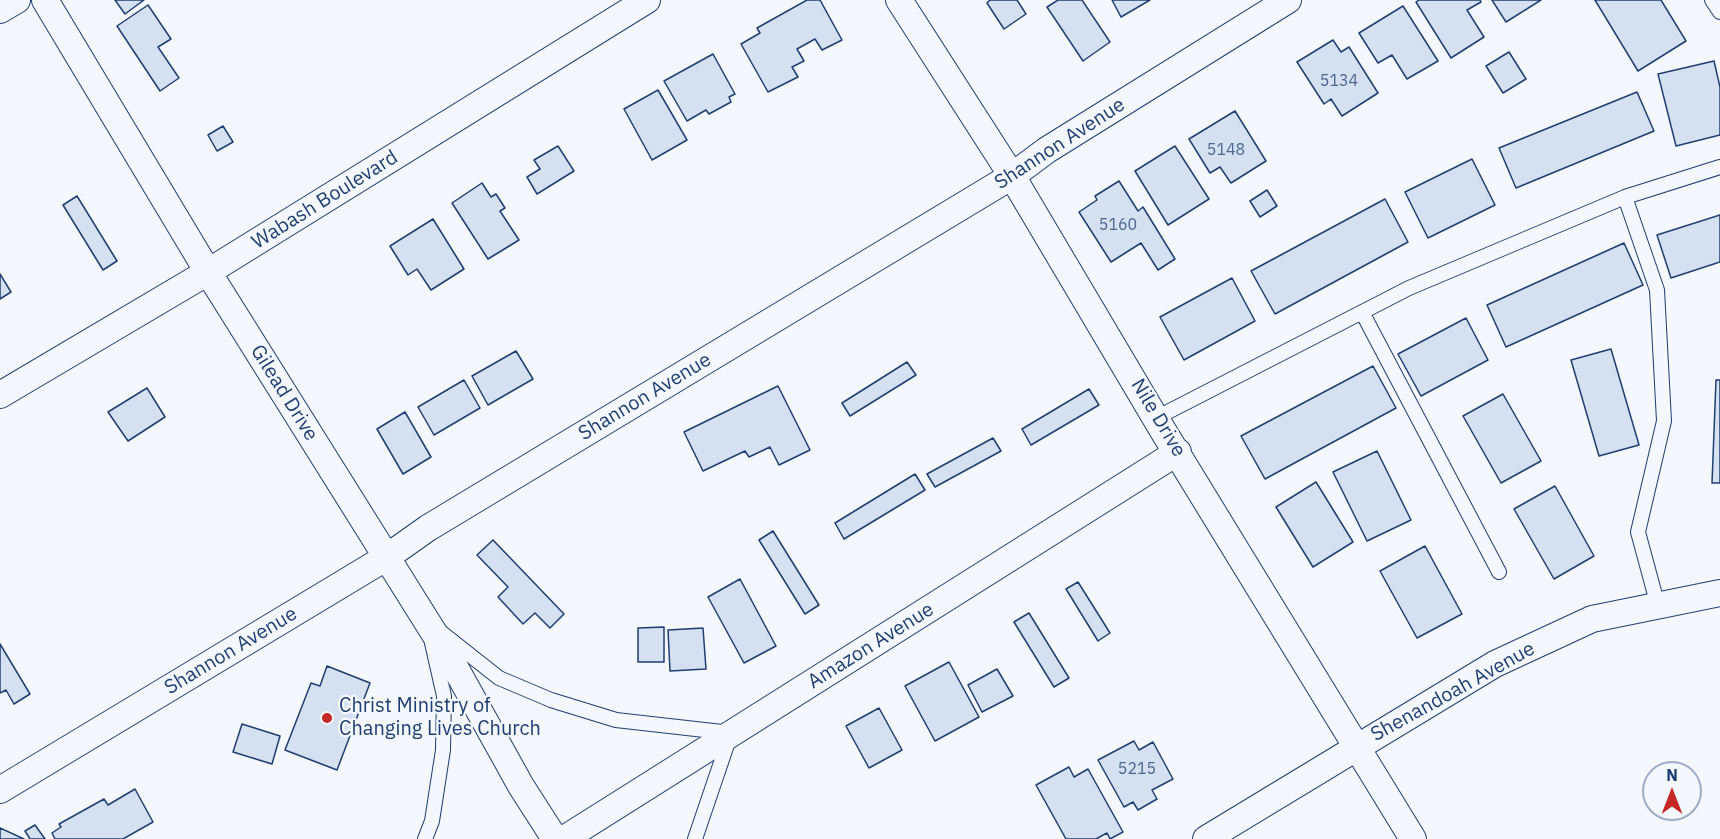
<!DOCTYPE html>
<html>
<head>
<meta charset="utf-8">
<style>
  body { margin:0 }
  #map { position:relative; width:1720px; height:839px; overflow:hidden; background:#f4f7fb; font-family:"IBM Plex Sans",sans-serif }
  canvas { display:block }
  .north { position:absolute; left:1642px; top:761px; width:60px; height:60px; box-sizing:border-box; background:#f4f7fb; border:2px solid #9eadc5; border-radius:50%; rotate:0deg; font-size:16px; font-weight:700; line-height:24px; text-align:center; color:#1d3f73 }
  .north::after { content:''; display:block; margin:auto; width:21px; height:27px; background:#c62828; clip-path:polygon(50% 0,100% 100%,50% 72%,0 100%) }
</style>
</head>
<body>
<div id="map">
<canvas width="1720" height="839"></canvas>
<div class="north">N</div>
</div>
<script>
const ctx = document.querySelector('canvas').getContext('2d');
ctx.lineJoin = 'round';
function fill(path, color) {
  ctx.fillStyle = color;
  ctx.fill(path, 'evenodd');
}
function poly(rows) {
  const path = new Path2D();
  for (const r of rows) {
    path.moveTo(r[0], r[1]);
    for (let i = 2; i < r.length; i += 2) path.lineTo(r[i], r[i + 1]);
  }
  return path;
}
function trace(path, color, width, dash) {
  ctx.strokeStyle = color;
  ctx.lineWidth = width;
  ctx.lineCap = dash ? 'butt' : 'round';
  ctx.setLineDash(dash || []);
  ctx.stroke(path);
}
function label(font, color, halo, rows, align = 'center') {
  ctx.font = font + ' "IBM Plex Sans",sans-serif';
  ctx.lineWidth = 4.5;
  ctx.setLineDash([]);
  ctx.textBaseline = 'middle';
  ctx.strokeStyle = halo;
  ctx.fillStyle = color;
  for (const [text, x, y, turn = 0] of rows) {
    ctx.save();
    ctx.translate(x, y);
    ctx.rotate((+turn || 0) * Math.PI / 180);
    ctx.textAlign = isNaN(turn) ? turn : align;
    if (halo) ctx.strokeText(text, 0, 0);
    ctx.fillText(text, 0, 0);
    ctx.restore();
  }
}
const building = poly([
  [115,0,144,0,125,14,115,0],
  [807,0,820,0,842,40,822,50,815,39,797,49,804,61,792,67,798,77,768,92,741,44,760,33,757,28,807,0],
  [990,0,1017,0,1026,14,1004,29,987,3,990,0],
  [1058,0,1082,0,1110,42,1083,61,1047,7,1058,0],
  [1112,0,1150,0,1121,17,1112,0],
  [1419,0,1480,0,1481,2,1467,10,1484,37,1451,58,1416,2,1419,0],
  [1492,0,1541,0,1506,22,1492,0],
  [1595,0,1661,0,1686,41,1638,71,1595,0],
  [148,5,171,39,158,47,179,78,160,91,117,26,148,5],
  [1403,6,1438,61,1407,79,1392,55,1378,63,1359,33,1403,6],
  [1333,40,1341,52,1349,47,1378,93,1342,116,1331,99,1324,104,1297,62,1333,40],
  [1509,52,1526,79,1503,93,1486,66,1509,52],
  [713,54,735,94,729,97,731,102,709,114,706,110,687,121,664,81,713,54],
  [1714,61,1720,87,1720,135,1676,146,1658,74,1714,61],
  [658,90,687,140,652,160,624,109,658,90],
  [1637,92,1654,131,1516,188,1499,148,1637,92],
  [1235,111,1266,161,1231,183,1220,167,1210,173,1189,139,1235,111],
  [223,126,233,142,217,151,208,135,223,126],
  [558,146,574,171,537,194,527,177,540,169,534,160,558,146],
  [1175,146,1209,199,1168,225,1135,171,1175,146],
  [1472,159,1495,205,1428,238,1405,192,1472,159],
  [1119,181,1138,211,1143,207,1175,259,1158,270,1141,243,1111,262,1079,212,1097,200,1095,196,1119,181],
  [482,183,491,197,496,194,505,208,500,211,519,240,488,259,452,203,482,183],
  [1267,190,1277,206,1260,217,1250,201,1267,190],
  [77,196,117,261,103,270,63,205,77,196],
  [1385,199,1408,242,1275,314,1251,271,1385,199],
  [1720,215,1720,262,1671,278,1657,235,1720,215],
  [433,219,464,269,431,290,417,269,408,275,390,246,433,219],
  [1624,243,1643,285,1506,347,1487,305,1624,243],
  [0,274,11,292,0,299,0,274],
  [1232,278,1255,321,1184,360,1160,317,1232,278],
  [1466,318,1488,360,1421,396,1398,354,1466,318],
  [1611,349,1639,445,1599,456,1571,360,1611,349],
  [516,351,533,379,488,405,472,376,516,351],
  [907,362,916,375,850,416,842,403,907,362],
  [1373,366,1396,408,1265,479,1241,436,1373,366],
  [464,380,480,408,434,435,418,407,464,380],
  [1716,380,1720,380,1720,483,1712,483,1716,380],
  [778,386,810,450,779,465,770,447,749,457,745,451,703,471,684,432,778,386],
  [147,388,165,417,128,441,108,412,147,388],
  [1089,389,1099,405,1031,445,1022,429,1089,389],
  [1503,394,1541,461,1501,483,1463,416,1503,394],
  [405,412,431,457,403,474,377,429,405,412],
  [993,438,1001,451,935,487,927,474,993,438],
  [1377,451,1411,520,1367,541,1333,472,1377,451],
  [915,474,925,490,844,539,835,523,915,474],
  [1316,482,1353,542,1313,567,1276,507,1316,482],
  [1555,486,1594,556,1554,579,1514,509,1555,486],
  [773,531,819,605,805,614,759,540,773,531],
  [493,540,564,614,550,628,535,613,523,624,498,597,508,587,477,555,493,540],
  [1425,546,1462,614,1417,638,1380,571,1425,546],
  [740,579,776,646,744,663,708,597,740,579],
  [1078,582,1110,633,1098,641,1066,589,1078,582],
  [1029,613,1069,678,1054,687,1014,622,1029,613],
  [664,627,664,662,638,662,638,628,664,627],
  [703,628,706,669,670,671,668,630,703,628],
  [0,644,30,694,14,704,6,690,0,693,0,644],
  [949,662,979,717,935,741,905,686,949,662],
  [327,666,370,683,337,770,285,750,311,683,320,686,327,666],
  [997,669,1013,696,982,712,968,685,997,669],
  [879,708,902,750,869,768,846,726,879,708],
  [242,724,280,736,272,764,233,752,242,724],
  [1134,741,1139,750,1153,742,1173,779,1152,790,1157,799,1138,810,1133,802,1124,807,1098,760,1134,741],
  [1069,767,1074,777,1088,769,1123,832,1110,839,1107,833,1096,839,1066,839,1036,785,1069,767],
  [135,789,153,822,123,839,55,839,52,833,61,827,59,824,104,799,108,805,135,789],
  [35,825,45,839,30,839,25,831,35,825],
  [0,828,24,839,0,839,0,828]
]);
const lane = poly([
  [1712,0,1720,12],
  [1625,197,1657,290,1664,421,1638,532,1658,606],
  [1362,312,1499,572],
  [1156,418,1409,288,1625,197,1720,167],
  [442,633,499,678,551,700,616,720,731,733,695,839],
  [425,839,432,821,443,750,444,696,432,643]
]);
const street = poly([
  [45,0,208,272,451,660,521,786,555,839],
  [899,0,1012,176,1162,429,1413,839],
  [0,10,17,0],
  [0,395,208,272,647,0],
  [0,790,387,557,428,528,1012,176,1047,150,1288,0],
  [564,839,1178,452],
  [1206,839,1495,664,1592,619,1720,593]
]);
const markers = [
  [327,718,6,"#c62828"]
];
const numberNames = [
  ["5134",1339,81],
  ["5148",1226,150],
  ["5160",1118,225],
  ["5215",1137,769]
];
const streetNames = [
  ["Shannon Avenue",1060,144,-33],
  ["Wabash Boulevard",325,200,-32],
  ["Gilead Drive",284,393,58],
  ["Shannon Avenue",645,397,-31],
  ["Nile Drive",1158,418,59],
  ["Amazon Avenue",871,646,-32],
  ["Shannon Avenue",231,651,-31],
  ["Shenandoah Avenue",1453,692,-29]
];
const poiNames = [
  ["Christ Ministry of",339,706],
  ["Changing Lives Church",339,729]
];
fill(building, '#d5e0f0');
trace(building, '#1d3f73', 1.5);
trace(lane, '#1d3f73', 16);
trace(street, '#1d3f73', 28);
trace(lane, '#f4f7fb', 14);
trace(street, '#f4f7fb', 26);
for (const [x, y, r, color] of markers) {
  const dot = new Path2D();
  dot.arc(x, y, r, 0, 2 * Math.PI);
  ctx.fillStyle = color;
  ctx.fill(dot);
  trace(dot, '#f4f7fb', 2);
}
label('16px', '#4b6792', null, numberNames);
label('20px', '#1d3f73', '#f4f7fb', streetNames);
label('20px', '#1d3f73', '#f4f7fb', poiNames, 'left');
</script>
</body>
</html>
